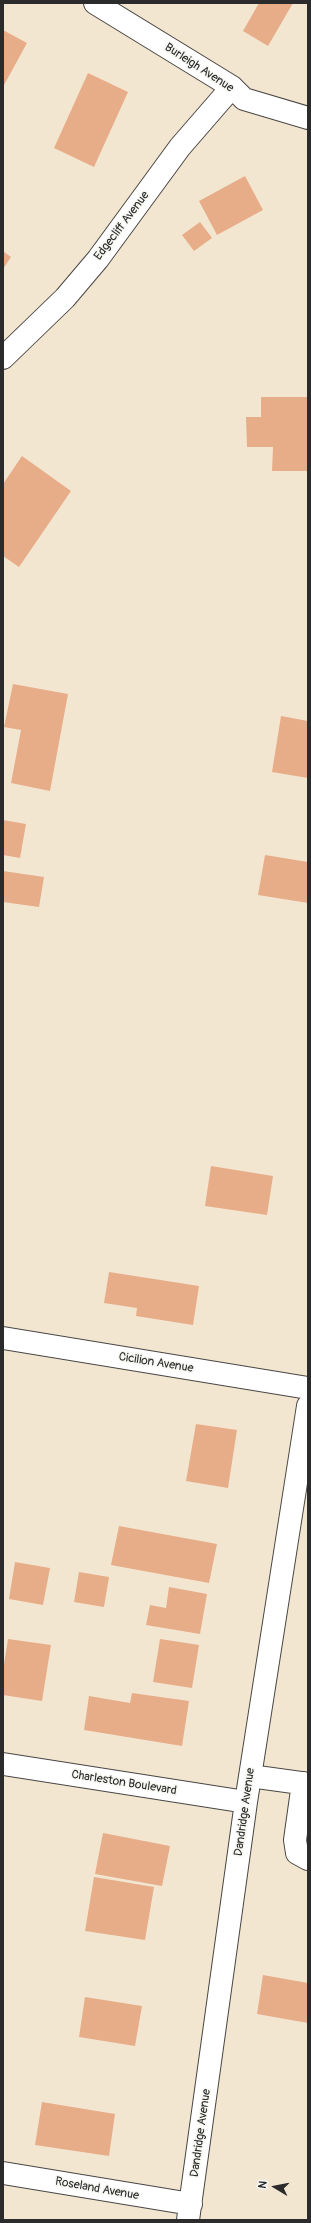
<!DOCTYPE html>
<html>
<head>
<meta charset="utf-8">
<style>
  body { margin:0 }
  #map { position:relative; width:311px; height:2223px; overflow:hidden; background:#f3e6d1; font-family:Pangolin,sans-serif }
  canvas { display:block }
  .frame { position:absolute; inset:0; border:4px solid #2b2b2b; pointer-events:none }
  .north { position:absolute; left:255px; top:2167px; width:40px; height:40px; -webkit-text-stroke:3px #f6f6f2; paint-order:stroke; rotate:280deg; font-size:11px; font-weight:700; line-height:16px; text-align:center; color:#2b2b2b }
  .north::after { content:''; display:block; margin:auto; width:14px; height:18px; background:#2b2b2b; clip-path:polygon(50% 0,100% 100%,50% 72%,0 100%) }
</style>
</head>
<body>
<div id="map">
<canvas width="311" height="2223"></canvas>
<div class="frame"></div>
<div class="north">N</div>
</div>
<script>
const ctx = document.querySelector('canvas').getContext('2d');
ctx.lineJoin = 'round';
function fill(path, color) {
  ctx.fillStyle = color;
  ctx.fill(path, 'evenodd');
}
function poly(rows) {
  const path = new Path2D();
  for (const r of rows) {
    path.moveTo(r[0], r[1]);
    for (let i = 2; i < r.length; i += 2) path.lineTo(r[i], r[i + 1]);
  }
  return path;
}
function trace(path, color, width, dash) {
  ctx.strokeStyle = color;
  ctx.lineWidth = width;
  ctx.lineCap = dash ? 'butt' : 'round';
  ctx.setLineDash(dash || []);
  ctx.stroke(path);
}
function label(font, color, halo, rows, align = 'center') {
  ctx.font = font + ' Pangolin,sans-serif';
  ctx.lineWidth = 3;
  ctx.setLineDash([]);
  ctx.textBaseline = 'middle';
  ctx.strokeStyle = halo;
  ctx.fillStyle = color;
  for (const [text, x, y, turn = 0] of rows) {
    ctx.save();
    ctx.translate(x, y);
    ctx.rotate((+turn || 0) * Math.PI / 180);
    ctx.textAlign = isNaN(turn) ? turn : align;
    if (halo) ctx.strokeText(text, 0, 0);
    ctx.fillText(text, 0, 0);
    ctx.restore();
  }
}
const building = poly([
  [259,3,293,3,268,46,243,31],
  [3,30,27,43,3,87],
  [88,73,128,92,94,167,54,148],
  [245,176,263,210,217,235,199,201],
  [200,222,212,238,194,251,182,235],
  [3,251,11,257,3,269],
  [261,397,308,397,308,471,272,471,273,447,247,447,246,417,261,417],
  [22,456,71,491,19,567,3,556,3,484],
  [13,684,68,694,50,791,11,783,21,730,4,727],
  [281,716,308,721,308,778,272,772],
  [3,820,26,824,20,858,3,855],
  [265,855,308,862,308,903,258,895],
  [3,871,44,877,39,907,3,902],
  [211,1166,273,1176,267,1215,205,1206],
  [109,1272,199,1286,193,1325,136,1316,137,1308,104,1303],
  [196,1424,237,1430,228,1488,186,1481],
  [119,1526,217,1544,209,1583,111,1565],
  [15,1562,50,1568,43,1605,9,1599],
  [79,1572,109,1577,104,1607,74,1602],
  [169,1587,207,1594,200,1634,146,1625,150,1605,166,1608],
  [8,1639,51,1645,42,1701,3,1695,3,1670],
  [160,1639,199,1645,192,1688,153,1682],
  [132,1693,189,1701,182,1746,84,1730,89,1696,130,1703],
  [103,1833,170,1846,162,1886,95,1874],
  [94,1877,154,1887,145,1940,85,1931],
  [263,1975,308,1983,308,2023,257,2014],
  [85,1997,142,2006,135,2046,79,2037],
  [42,2102,115,2114,109,2156,35,2145]
]);
const minor = poly([
  [95,3,232,87,244,99,308,118],
  [3,358,65,298,98,259,180,147,232,87],
  [3,1338,308,1388],
  [3,1764,246,1802],
  [250,1776,308,1784],
  [303,1783,295,1840,297,1853,308,1859],
  [3,2173,191,2204],
  [188,2220,246,1802,308,1406]
]);
const streetNames = [
  ["Burleigh Avenue",199,68,33],
  ["Edgecliff Avenue",122,226,-53],
  ["Cicilion Avenue",156,1363,9],
  ["Charleston Boulevard",124,1783,9],
  ["Dandridge Avenue",245,1812,-82],
  ["Dandridge Avenue",201,2133,-82],
  ["Roseland Avenue",97,2189,10]
];
fill(building, '#e7ad89');
trace(minor, '#494744', 24);
trace(minor, '#fff', 22);
label('12px', '#2b2b2b', '#f6f6f2', streetNames);
</script>
</body>
</html>
